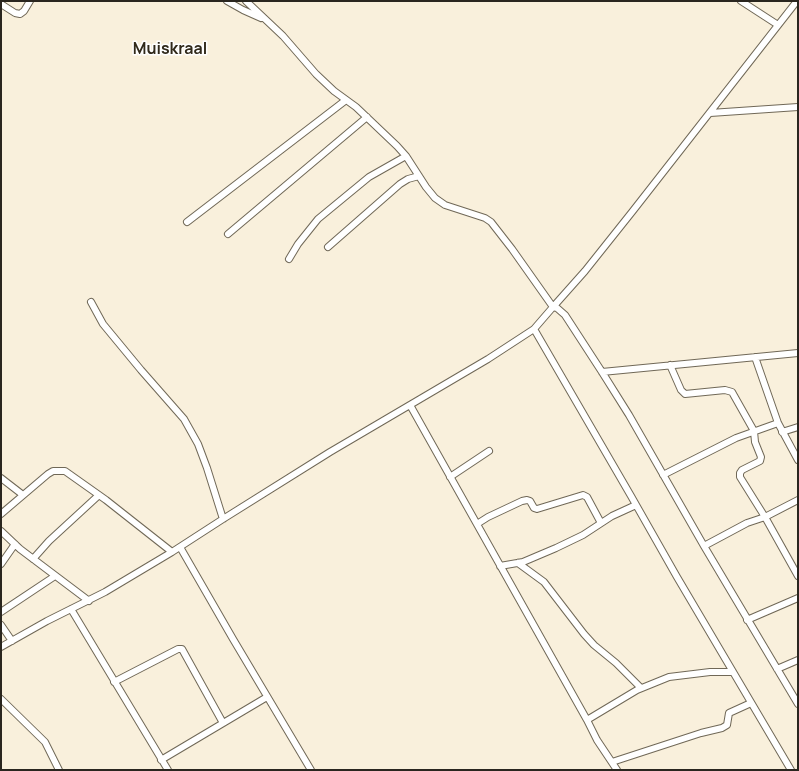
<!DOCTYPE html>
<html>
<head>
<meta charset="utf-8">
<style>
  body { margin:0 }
  #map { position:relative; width:799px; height:771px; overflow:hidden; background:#f9f0dc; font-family:Manrope,sans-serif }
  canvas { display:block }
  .frame { position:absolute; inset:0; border:2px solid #2a261f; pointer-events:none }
</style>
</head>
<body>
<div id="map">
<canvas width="799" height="771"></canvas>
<div class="frame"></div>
</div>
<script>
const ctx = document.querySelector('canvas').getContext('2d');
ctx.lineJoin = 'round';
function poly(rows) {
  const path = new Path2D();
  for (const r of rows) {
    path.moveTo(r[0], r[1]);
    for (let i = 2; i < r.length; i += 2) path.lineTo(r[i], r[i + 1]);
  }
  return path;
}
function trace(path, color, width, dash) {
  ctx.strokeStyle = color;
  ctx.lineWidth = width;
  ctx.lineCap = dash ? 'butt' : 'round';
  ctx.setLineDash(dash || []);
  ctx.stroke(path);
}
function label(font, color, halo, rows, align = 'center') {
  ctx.font = font + ' Manrope,sans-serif';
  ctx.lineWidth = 3;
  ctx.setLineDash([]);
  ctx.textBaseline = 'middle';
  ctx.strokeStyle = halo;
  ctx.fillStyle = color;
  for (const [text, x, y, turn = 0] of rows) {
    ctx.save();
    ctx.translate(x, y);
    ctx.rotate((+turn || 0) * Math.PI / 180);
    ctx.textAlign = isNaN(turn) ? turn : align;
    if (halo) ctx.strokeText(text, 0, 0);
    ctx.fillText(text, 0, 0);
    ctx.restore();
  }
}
const minor = poly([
  [227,1,243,10,261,18],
  [246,1,283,36,316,74,334,91,356,107,397,146,406,156,426,187,435,198,445,205,485,218,491,222,512,249,553,307,534,329,631,496,677,577,791,770],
  [741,1,778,25],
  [797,1,632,212,585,271,553,307,557,308,565,315,602,372,629,415,704,546,798,704],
  [1,4,15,13,20,14,24,11,30,1],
  [710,113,798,107],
  [187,222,346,100],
  [228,234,367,117],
  [328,247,400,184,408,179,419,176],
  [289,259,298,244,318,219,369,177,406,156],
  [91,302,103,324,141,370,184,419,198,444,207,468,223,519],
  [755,357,778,423,798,460],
  [670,365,681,390,685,394,725,390,732,392,754,431,755,442,761,457,760,461,742,470,740,473,740,477,765,517,798,576],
  [602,372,798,353],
  [410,405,587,720,597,740,617,770],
  [782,432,798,427],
  [663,475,736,438,778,423],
  [450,477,489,451],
  [1,478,23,495],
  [1,514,48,474,53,471,65,471,106,500,172,552],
  [477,524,488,517,522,501,527,500,530,501,534,508,537,509,583,495,587,497,601,523],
  [1,531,20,549,89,601],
  [704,546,747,523,765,517,798,500],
  [180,547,233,639,311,770],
  [33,559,49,541,99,495],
  [518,563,544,582,584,634,594,645,616,663,641,688],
  [1,564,15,544],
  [500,566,523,562,556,548,583,535,612,516,636,505],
  [71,609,168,770],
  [1,612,55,576],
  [747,620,798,598],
  [1,625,12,641],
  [1,647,47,621,105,592,172,552,223,519,330,452,488,359,534,329],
  [777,669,798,660],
  [114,682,178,649,182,649,223,723],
  [1,699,45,742,59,770],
  [587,720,637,690,669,677,710,672,733,672],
  [161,760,267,697],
  [612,762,701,733,722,728,727,725,729,713,751,703]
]);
const districtNames = [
  ["Muiskraal",170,50]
];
trace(minor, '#706857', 8);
trace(minor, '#fff', 6);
label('bold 16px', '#30291a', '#fefefe', districtNames);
</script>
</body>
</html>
